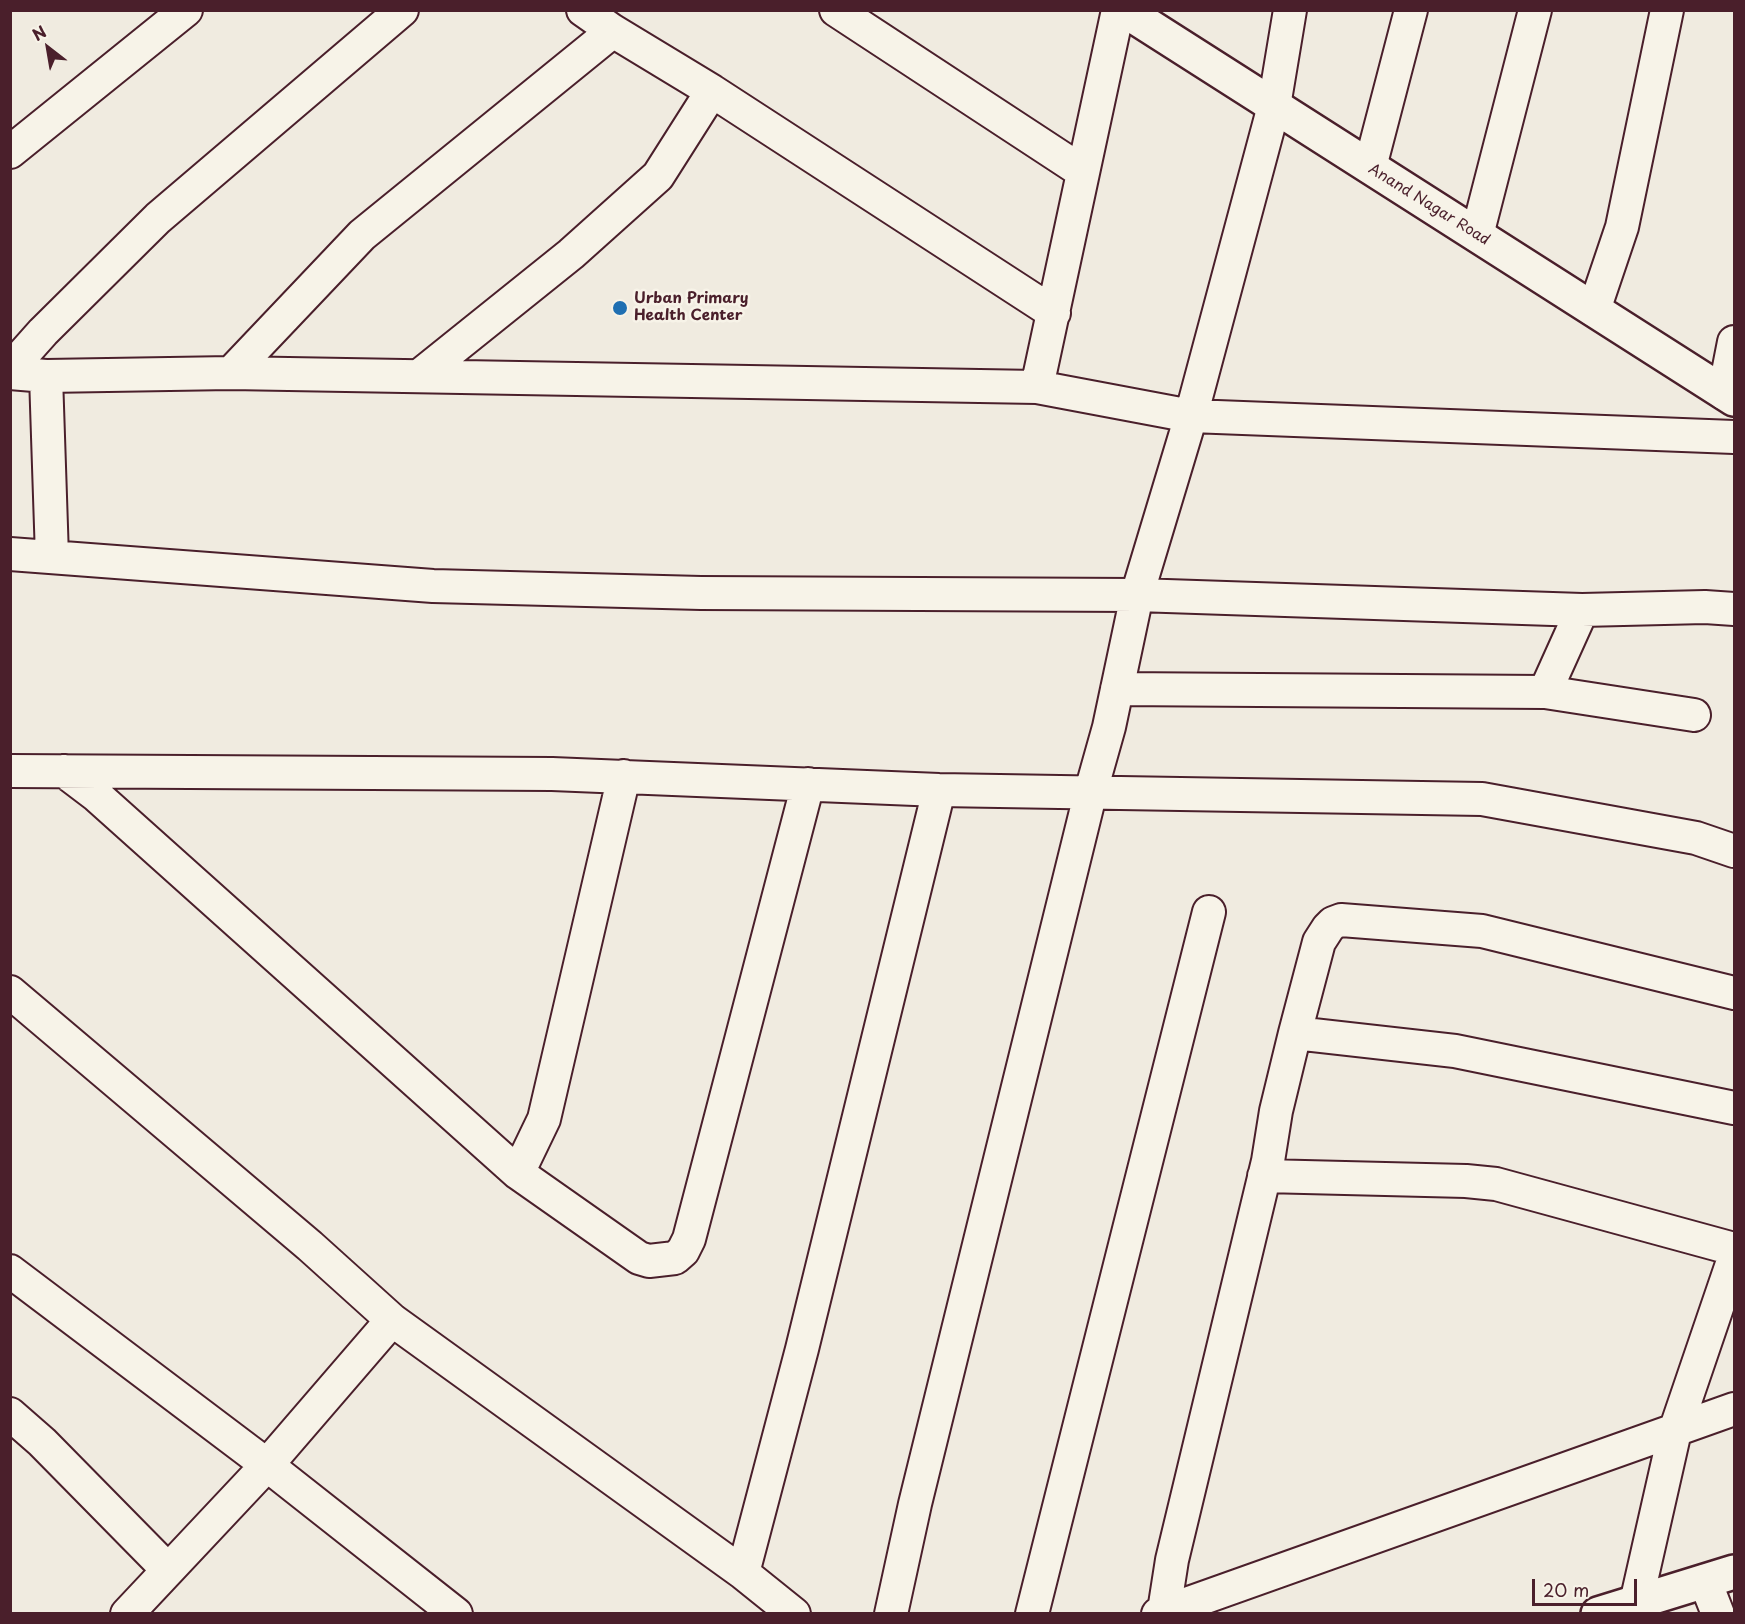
<!DOCTYPE html>
<html>
<head>
<meta charset="utf-8">
<style>
  body { margin:0 }
  #map { position:relative; width:1745px; height:1624px; overflow:hidden; background:#f0ebe0; font-family:"Playpen Sans",sans-serif }
  canvas { display:block }
  .frame { position:absolute; inset:0; border:12px solid #4a1f2b; pointer-events:none }
  .north { position:absolute; left:18px; top:18px; width:60px; height:60px; -webkit-text-stroke:4px #f7f3e8; paint-order:stroke; rotate:329deg; font-size:16px; font-weight:700; line-height:24px; text-align:center; color:#4a1f2b }
  .north::after { content:''; display:block; margin:auto; width:21px; height:27px; background:#4a1f2b; clip-path:polygon(50% 0,100% 100%,50% 72%,0 100%) }
  .scale { position:absolute; left:1532px; top:1579px; width:105px; height:27px; box-sizing:border-box; border:3px solid #4a1f2b; border-top:0; padding-left:8px; font-size:18px; line-height:21px; white-space:nowrap; color:#4a1f2b; -webkit-text-stroke:4px #f7f3e8; paint-order:stroke }
</style>
</head>
<body>
<div id="map">
<canvas width="1745" height="1624"></canvas>
<div class="frame"></div>
<div class="north">N</div>
<div class="scale">20 m</div>
</div>
<script>
const ctx = document.querySelector('canvas').getContext('2d');
ctx.lineJoin = 'round';
function poly(rows) {
  const path = new Path2D();
  for (const r of rows) {
    path.moveTo(r[0], r[1]);
    for (let i = 2; i < r.length; i += 2) path.lineTo(r[i], r[i + 1]);
  }
  return path;
}
function trace(path, color, width, dash) {
  ctx.strokeStyle = color;
  ctx.lineWidth = width;
  ctx.lineCap = dash ? 'butt' : 'round';
  ctx.setLineDash(dash || []);
  ctx.stroke(path);
}
function label(font, color, halo, rows, align = 'center') {
  ctx.font = font + ' "Playpen Sans",sans-serif';
  ctx.lineWidth = 5;
  ctx.setLineDash([]);
  ctx.textBaseline = 'middle';
  ctx.strokeStyle = halo;
  ctx.fillStyle = color;
  for (const [text, x, y, turn = 0] of rows) {
    ctx.save();
    ctx.translate(x, y);
    ctx.rotate((+turn || 0) * Math.PI / 180);
    ctx.textAlign = isNaN(turn) ? turn : align;
    if (halo) ctx.strokeText(text, 0, 0);
    ctx.fillText(text, 0, 0);
    ctx.restore();
  }
}
const street = poly([
  [583,10,613,31,712,91,1054,313],
  [836,10,1083,172],
  [10,152,186,10],
  [1370,167,1411,10],
  [1477,235,1535,10],
  [1594,310,1622,227,1667,10],
  [10,369,43,332,158,218,402,10],
  [10,373,46,376,231,373,1037,387,1191,416,1734,437],
  [231,373,362,235,613,31],
  [46,376,52,557],
  [419,376,571,254,658,176,712,91],
  [1037,387,1118,10],
  [1724,393,1734,342],
  [10,554,433,586,701,593,1137,595,1582,610,1705,607,1734,609],
  [1117,689,1545,692,1694,715],
  [1545,692,1582,610],
  [10,771,552,774,939,790,1482,799,1696,838,1734,851],
  [64,771,97,796,518,1173,639,1258,649,1261,675,1258,683,1251,689,1239,808,784],
  [10,992,310,1246,392,1320,743,1573,794,1614],
  [1295,1033,1455,1051,1734,1108],
  [518,1173,544,1119,624,776],
  [1264,1176,1466,1181,1496,1184,1734,1249],
  [10,1271,267,1465,456,1614],
  [10,1414,42,1442,168,1570],
  [743,1573,802,1349,939,790],
  [1705,1581,1718,1614],
  [1636,1603,1675,1431,1734,1258],
  [1164,1611,1172,1560,1268,1161,1276,1111,1295,1033,1319,942,1328,928,1333,923,1341,920,1482,931,1734,993],
  [127,1614,267,1465,392,1320],
  [891,1614,915,1504,1091,791,1109,727,1137,595,1191,416,1274,106,1290,10],
  [1032,1614,1209,912],
  [1158,1614,1734,1409]
]);
const secondary = poly([
  [1124,10,1734,399],
  [1598,1614,1734,1572]
]);
const markers = [
  [620,308,8,"#1f6fb2"]
];
const streetNames = [
  ["Anand Nagar Road",1429,205,32]
];
const poiNames = [
  ["Urban Primary",634,299],
  ["Health Center",634,316]
];
trace(street, '#4a1f2b', 36);
trace(secondary, '#4a1f2b', 38);
trace(street, '#f7f3e8', 32);
trace(secondary, '#f7f3e8', 33);
for (const [x, y, r, color] of markers) {
  const dot = new Path2D();
  dot.arc(x, y, r, 0, 2 * Math.PI);
  ctx.fillStyle = color;
  ctx.fill(dot);
  trace(dot, '#f7f3e8', 2);
}
label('15px', '#4a1f2b', '#f7f3e8', streetNames);
label('bold 15px', '#4a1f2b', '#f7f3e8', poiNames, 'left');
</script>
</body>
</html>
